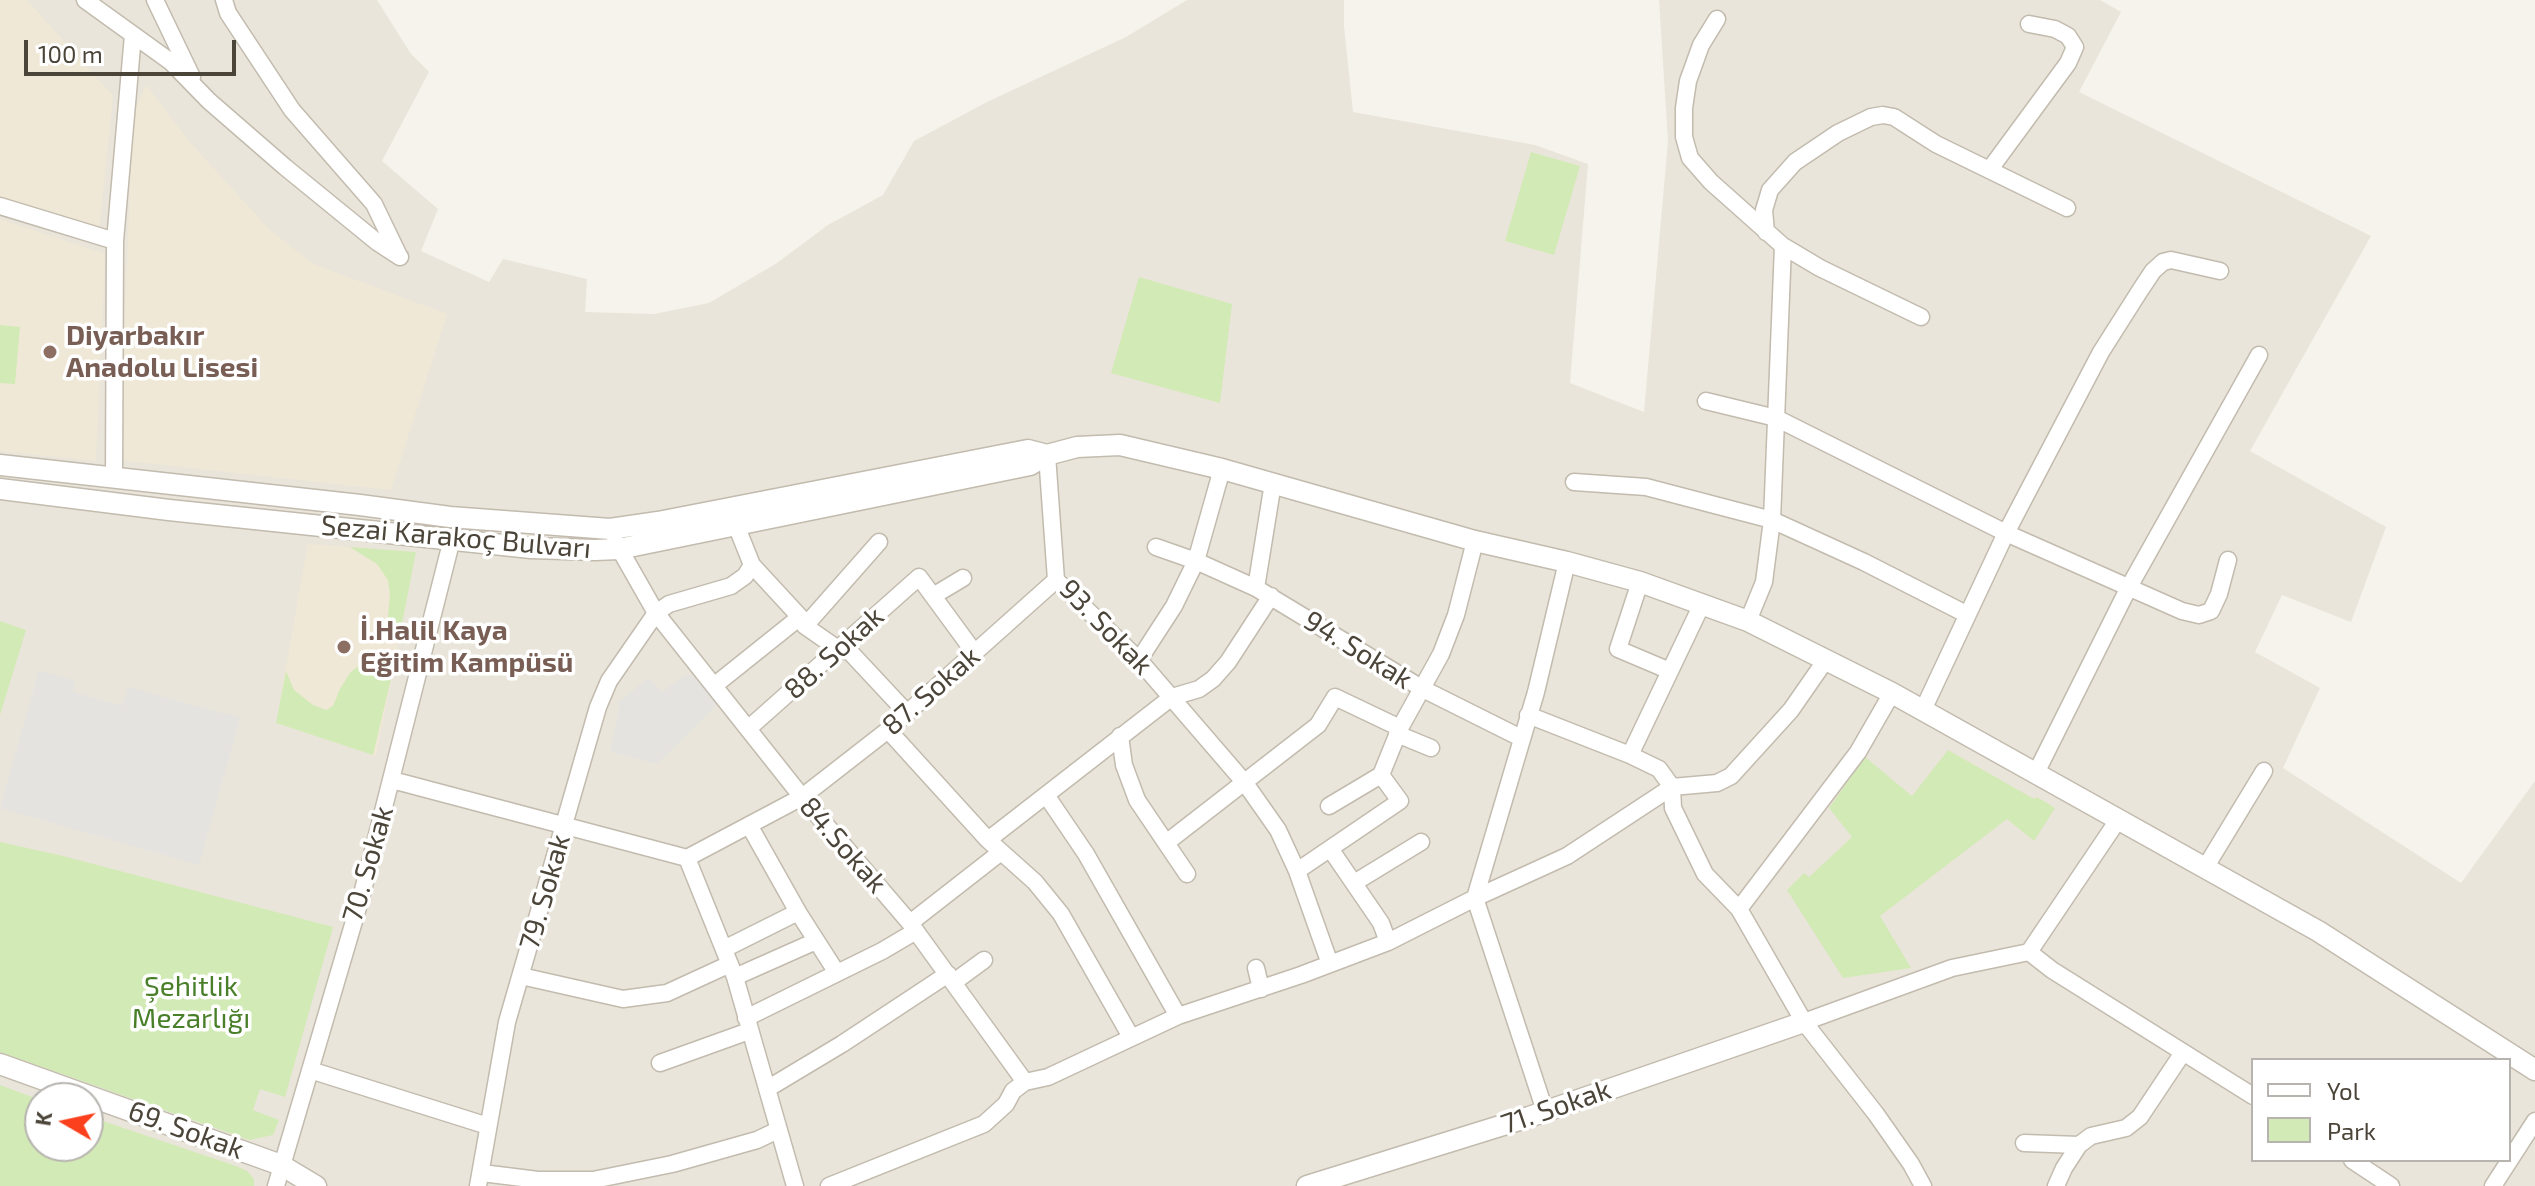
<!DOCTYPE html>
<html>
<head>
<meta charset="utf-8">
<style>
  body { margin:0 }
  #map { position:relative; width:2535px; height:1186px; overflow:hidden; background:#f6f3ec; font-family:"Exo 2",sans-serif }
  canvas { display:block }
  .legend { position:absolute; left:2251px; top:1058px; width:260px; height:104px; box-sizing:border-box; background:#fff; border:2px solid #b7b4b0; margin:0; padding:10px 14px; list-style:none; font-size:24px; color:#4b4439 }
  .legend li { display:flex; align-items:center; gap:16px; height:40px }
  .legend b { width:40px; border:2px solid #b7b4b0 }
  .north { position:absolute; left:24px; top:1082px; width:80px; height:80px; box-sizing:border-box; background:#fff; border:2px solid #b7b4b0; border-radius:50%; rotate:279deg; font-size:22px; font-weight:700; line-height:32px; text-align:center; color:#4b4439 }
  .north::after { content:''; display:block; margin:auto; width:28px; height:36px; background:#fc3f1d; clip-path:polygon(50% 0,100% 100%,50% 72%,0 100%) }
  .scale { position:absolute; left:24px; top:40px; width:212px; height:36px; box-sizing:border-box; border:4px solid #4b4439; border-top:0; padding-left:10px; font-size:24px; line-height:28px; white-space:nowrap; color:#4b4439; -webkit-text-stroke:6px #fff; paint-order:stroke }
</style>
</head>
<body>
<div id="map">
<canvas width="2535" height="1186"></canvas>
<ul class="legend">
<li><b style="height:10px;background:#fff"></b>Yol</li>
<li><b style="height:22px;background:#d2eab5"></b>Park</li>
</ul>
<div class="north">K</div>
<div class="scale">100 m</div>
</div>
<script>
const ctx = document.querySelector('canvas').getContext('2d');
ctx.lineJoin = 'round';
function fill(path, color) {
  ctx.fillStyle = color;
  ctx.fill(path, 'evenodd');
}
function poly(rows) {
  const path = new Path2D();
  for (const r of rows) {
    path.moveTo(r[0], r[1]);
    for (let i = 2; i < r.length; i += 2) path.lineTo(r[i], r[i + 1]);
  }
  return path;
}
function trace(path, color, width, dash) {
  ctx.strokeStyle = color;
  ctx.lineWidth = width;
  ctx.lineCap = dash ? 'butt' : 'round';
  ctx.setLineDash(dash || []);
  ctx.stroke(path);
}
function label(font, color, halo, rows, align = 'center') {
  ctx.font = font + ' "Exo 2",sans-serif';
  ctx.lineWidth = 7;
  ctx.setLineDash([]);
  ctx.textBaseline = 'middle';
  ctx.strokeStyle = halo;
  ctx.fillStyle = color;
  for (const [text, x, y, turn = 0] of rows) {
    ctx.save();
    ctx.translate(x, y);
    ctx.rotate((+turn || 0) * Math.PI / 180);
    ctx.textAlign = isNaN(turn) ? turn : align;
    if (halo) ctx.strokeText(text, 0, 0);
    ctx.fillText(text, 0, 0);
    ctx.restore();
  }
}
const residential = poly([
  [0,0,377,0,411,54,429,72,382,161,438,209,421,251,489,282,503,259,587,279,585,312,654,314,709,303,777,263,828,225,883,195,914,141,987,102,1126,37,1187,0,1344,0,1344,26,1353,112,1535,145,1588,164,1570,383,1644,412,1668,141,1659,0,2100,0,2121,12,2079,92,2371,236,2250,451,2386,527,2351,622,2282,595,2255,652,2320,688,2283,768,2461,883,2535,781,2535,1186,0,1186],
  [2253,1060,2509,1060,2509,1160,2253,1160],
  [40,1098,88,1098,88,1146,40,1146]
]);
const education = poly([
  [0,0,27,0,113,96,99,229,0,197],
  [146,85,189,141,269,229,313,264,447,314,391,490,119,460,133,114],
  [0,219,105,254,96,461,0,451],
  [308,544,416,552,376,756,276,723]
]);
const green = poly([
  [1531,152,1580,166,1554,255,1505,241],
  [1139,277,1232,304,1220,403,1111,373],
  [0,325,20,327,15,384,0,383],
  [350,547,416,552,401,629,387,626,390,595,388,580,377,564],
  [0,621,26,630,0,715],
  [375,659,388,661,394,666,373,755,276,723,286,671,294,690,313,705,326,710,333,706,340,689,350,673,363,662],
  [1948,750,2034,799,2037,797,2055,808,2034,841,2007,819,1880,916,1911,968,1843,978,1787,890,1804,873,1809,877,1852,837,1829,808,1865,757,1912,796],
  [0,842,63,856,333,927,285,1097,260,1089,253,1110,279,1120,273,1135,249,1140,0,1052],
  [0,1085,40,1100,40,1146,88,1146,88,1116,236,1166,247,1171,254,1179,254,1186,0,1186]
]);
const parking = poly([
  [39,670,75,681,73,692,122,706,128,687,240,718,199,865,0,808],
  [694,675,718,704,657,764,610,752,619,710,618,702,649,678,662,692,685,676]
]);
const minor = poly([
  [85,0,171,62,209,101,285,167,377,242,400,257],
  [155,0,192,77],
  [224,0,228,13,292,110,374,204,399,256],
  [1717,19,1701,45,1688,81,1684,108,1684,137,1690,158,1711,182,1783,246,1820,268,1921,317],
  [1990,169,2068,63,2075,47,2068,36,2055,29,2029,24],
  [0,206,115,241],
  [1766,232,1764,210,1770,190,1795,162,1838,133,1871,117,1883,115,1894,117,1936,144,2067,208],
  [1706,401,1776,418,2006,533,2182,611,2199,615,2211,611,2219,594,2228,560],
  [1047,455,1056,580,1139,660,1245,783,1278,830,1297,871,1330,964],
  [114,478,115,241,133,35],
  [1574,482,1646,487,1772,520,1864,562,1966,614],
  [736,525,752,565,800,617,805,626,838,649,850,652,907,713],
  [615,541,656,613,802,797,910,923,1025,1082],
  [1156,547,1196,561,1256,588,1423,689,1521,738],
  [1640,582,1618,649,1670,671],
  [1256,588,1273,483],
  [933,596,963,578],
  [1748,621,1764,582,1772,520,1783,246],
  [805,626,879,542],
  [1139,660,1174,606,1196,561,1222,469],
  [715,685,800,617],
  [1923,710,2006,533,2101,352,2141,289,2153,271,2163,262,2171,260,2220,271],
  [1528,715,1630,755,1659,769,1672,787,1673,808,1705,874,1739,909,1804,1022,1876,1114,1911,1164,1923,1186],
  [749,728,919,577,974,652],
  [888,730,988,840,1035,882,1061,914,1131,1037],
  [1397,734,1431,748],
  [1120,736,1124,765,1137,800,1187,874],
  [1630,755,1702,604],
  [2036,773,2129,587,2259,355],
  [392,780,687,858,802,797,888,730,1056,580],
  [1046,795,1086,854,1178,1016],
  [1329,806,1381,775,1400,728,1441,654,1456,615,1475,541],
  [749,825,798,912,837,973],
  [988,840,1172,697,1199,689,1213,679,1228,662,1271,596],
  [1166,843,1318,725,1335,697,1400,728],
  [1331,850,1381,923,1388,942],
  [687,858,735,977,795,1186],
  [2205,868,2264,771],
  [1297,871,1400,801,1381,775],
  [1354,883,1421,842],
  [1739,909,1858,752,1892,693],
  [910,923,1001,852],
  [724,949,798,912],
  [2029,952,2052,970,2253,1096],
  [1256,968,1261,989],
  [521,976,623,999,667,993,730,964],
  [735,977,816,941],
  [954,982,984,960],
  [746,1018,882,951,916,931],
  [1804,1022,1952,968,2029,952,2118,820],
  [660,1063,749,1031],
  [310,1070,488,1126],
  [767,1089,842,1044,948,974],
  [1545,1111,1475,898,1536,692,1567,562],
  [2024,1143,2079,1145],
  [2352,1160,2391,1186],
  [482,1173,538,1180,593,1180,672,1164,757,1140,778,1130],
  [276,1186,362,894,452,539],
  [478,1186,507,1022,598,707,609,681,656,613,669,604,731,586,745,576,752,565],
  [829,1186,984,1124,1006,1104,1013,1091,1025,1082,1048,1077,1178,1016,1301,975,1388,942,1475,898,1567,856,1672,787,1717,783,1731,776,1791,710,1825,661],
  [2056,1186,2064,1168,2079,1145,2091,1136,2126,1128,2140,1117,2182,1054],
  [2493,1186,2535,1121]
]);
const tertiary = poly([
  [0,465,360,505,450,517,610,529,658,522,1028,450,1047,455,1077,447,1120,445,1222,469,1475,541,1567,562,1640,582,1748,621,1892,693,2318,931,2535,1070],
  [0,489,169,510,531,548,595,550,619,549,1030,465,1047,455],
  [0,1064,281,1165,316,1186],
  [1307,1186,1529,1117,1804,1022]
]);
const markers = [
  [50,352,8,"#8d6e63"],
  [344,647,8,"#8d6e63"]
];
const educationNames = [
  ["Diyarbakır",66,336],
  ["Anadolu Lisesi",66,368],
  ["İ.Halil Kaya",360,631],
  ["Eğitim Kampüsü",360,663]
];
const streetNames = [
  ["Sezai Karakoç Bulvarı",456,537,5],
  ["93. Sokak",1106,627,46],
  ["94. Sokak",1358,650,32],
  ["88. Sokak",834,653,-42],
  ["87. Sokak",931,691,-41],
  ["84.Sokak",843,845,49],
  ["70. Sokak",368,864,-74],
  ["79. Sokak",545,892,-74],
  ["71. Sokak",1556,1107,-19],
  ["69. Sokak",186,1130,20]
];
const parkNames = [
  ["Şehitlik",191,987],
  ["Mezarlığı",191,1019]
];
fill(residential, '#eae5da');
fill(education, '#efe8d6');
fill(green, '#d2eab5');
fill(parking, '#e5e3e0');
trace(minor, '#c2bbae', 19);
trace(tertiary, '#c2bbae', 23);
trace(minor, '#fff', 16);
trace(tertiary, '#fff', 20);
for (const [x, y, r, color] of markers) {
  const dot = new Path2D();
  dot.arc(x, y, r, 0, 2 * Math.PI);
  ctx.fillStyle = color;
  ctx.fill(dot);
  trace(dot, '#fff', 3);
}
label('bold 28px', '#785e54', '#fff', educationNames, 'left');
label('28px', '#4b4439', '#fff', streetNames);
label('28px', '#4a7f2a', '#fff', parkNames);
</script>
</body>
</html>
